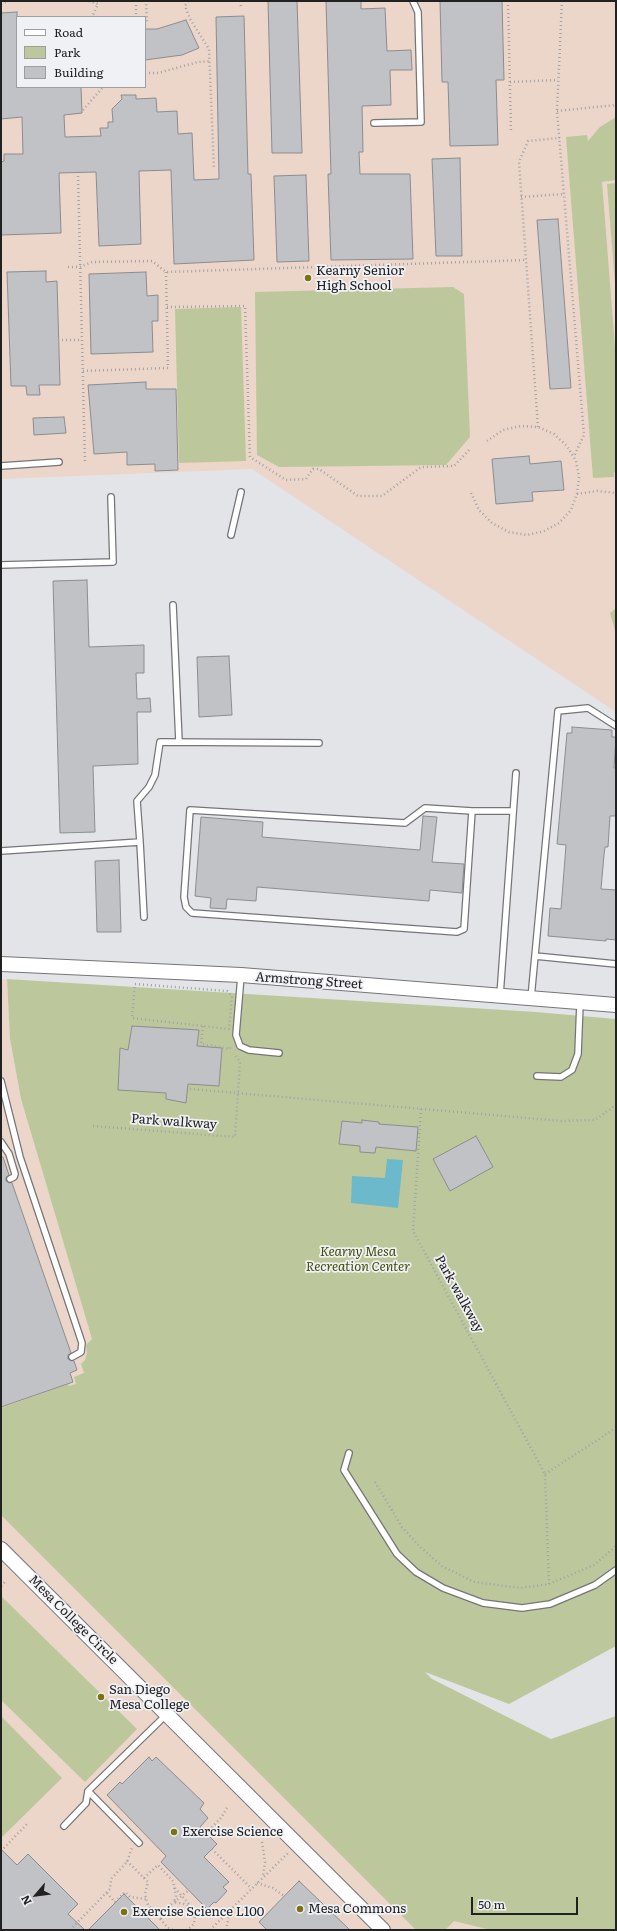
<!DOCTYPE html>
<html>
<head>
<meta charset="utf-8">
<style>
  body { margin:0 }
  #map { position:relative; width:617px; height:1931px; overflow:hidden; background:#e3e4e8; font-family:Literata,serif }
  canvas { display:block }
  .frame { position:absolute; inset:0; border:2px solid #212122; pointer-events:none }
  .legend { position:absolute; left:16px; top:16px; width:130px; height:72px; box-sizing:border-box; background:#f0f1f5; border:1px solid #9d9ea1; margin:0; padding:5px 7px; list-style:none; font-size:12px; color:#212122 }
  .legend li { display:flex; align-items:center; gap:8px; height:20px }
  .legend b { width:20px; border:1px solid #9d9ea1 }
  .north { position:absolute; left:16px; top:1875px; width:40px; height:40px; -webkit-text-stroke:3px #f0f1f5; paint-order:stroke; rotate:242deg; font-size:11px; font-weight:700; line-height:16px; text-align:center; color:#212122 }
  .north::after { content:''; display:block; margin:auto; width:14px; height:18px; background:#212122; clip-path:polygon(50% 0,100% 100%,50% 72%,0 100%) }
  .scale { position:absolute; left:471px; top:1897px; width:107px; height:18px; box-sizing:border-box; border:2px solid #212122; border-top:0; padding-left:5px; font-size:12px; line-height:14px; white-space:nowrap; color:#212122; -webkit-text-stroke:3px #f0f1f5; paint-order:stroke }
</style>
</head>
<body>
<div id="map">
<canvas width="617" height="1931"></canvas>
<div class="frame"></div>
<ul class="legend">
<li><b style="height:5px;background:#fff"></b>Road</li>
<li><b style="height:11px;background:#bcc89b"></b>Park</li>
<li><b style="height:11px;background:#c1c2c6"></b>Building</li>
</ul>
<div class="north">N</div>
<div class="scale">50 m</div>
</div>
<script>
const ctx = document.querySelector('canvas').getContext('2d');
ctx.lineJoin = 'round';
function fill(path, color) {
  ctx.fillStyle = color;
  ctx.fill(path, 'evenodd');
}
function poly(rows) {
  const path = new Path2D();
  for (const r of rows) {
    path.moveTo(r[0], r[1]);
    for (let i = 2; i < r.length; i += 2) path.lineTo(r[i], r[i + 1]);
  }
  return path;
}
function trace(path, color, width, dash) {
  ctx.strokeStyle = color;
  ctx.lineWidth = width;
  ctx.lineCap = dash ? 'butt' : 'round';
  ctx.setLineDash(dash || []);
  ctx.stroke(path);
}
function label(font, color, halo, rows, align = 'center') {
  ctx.font = font + ' Literata,serif';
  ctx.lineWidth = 3.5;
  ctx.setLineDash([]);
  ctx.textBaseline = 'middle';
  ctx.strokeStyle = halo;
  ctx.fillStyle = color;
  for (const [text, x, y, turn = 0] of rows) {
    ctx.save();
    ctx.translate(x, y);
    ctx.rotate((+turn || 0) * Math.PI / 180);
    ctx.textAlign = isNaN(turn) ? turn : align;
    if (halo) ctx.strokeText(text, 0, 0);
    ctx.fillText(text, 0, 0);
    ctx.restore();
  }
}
const education = poly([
  [1,1,616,1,616,712,252,469,1,479],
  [17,17,145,17,145,87,17,87],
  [7,979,10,1039,21,1099,99,1362,1,1461,1,980],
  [1,1498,536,1930,1,1930]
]);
const green = poly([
  [616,117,616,180,602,182,616,360,616,474,614,472,614,477,593,478,566,137,587,135,588,141,600,127],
  [616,183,616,296,607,184],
  [453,287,464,294,470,437,446,465,279,467,257,455,255,292],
  [241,307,246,461,179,463,175,309],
  [616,608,616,634,610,613],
  [7,979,536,1012,616,1019,616,1646,509,1704,425,1672,432,1679,551,1739,616,1716,616,1930,491,1930,454,1921,445,1930,416,1930,1,1515,1,1408,68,1384,69,1386,76,1384,74,1377,84,1373,81,1364,85,1360,87,1353,86,1345,92,1339,21,1099,10,1039],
  [1,1596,137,1729,85,1782,1,1700],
  [1,1716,62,1778,1,1838]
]);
const water = poly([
  [387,1159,403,1160,398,1208,351,1203,352,1176,385,1178]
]);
const building = poly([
  [268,1,297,1,302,153,272,153,268,1],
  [326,1,361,1,361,9,385,8,387,51,411,50,412,70,390,70,391,105,362,106,363,152,359,152,360,174,410,174,413,259,331,260,328,174,331,174,326,1],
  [440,1,502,1,504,80,496,80,498,145,450,146,448,82,442,82,440,1],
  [17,12,17,87,81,87,82,113,64,115,65,137,101,136,100,128,108,128,108,122,113,122,112,109,122,99,121,95,136,95,136,99,156,98,157,112,177,111,178,134,192,133,194,180,219,179,216,17,244,16,248,174,251,174,254,260,174,264,171,170,139,171,141,244,99,246,96,172,59,173,61,233,1,235,1,162,4,161,4,154,23,154,22,117,1,119,1,13,17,12],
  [186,20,199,48,182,55,145,60,145,29,157,29,186,20],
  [460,158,462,256,436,256,432,159,460,158],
  [306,175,309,261,277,262,274,176,306,175],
  [558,219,571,388,550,389,537,220,558,219],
  [46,271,46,282,57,281,60,385,39,385,40,395,27,395,26,386,11,386,7,272,46,271],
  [146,272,147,296,158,295,158,321,152,321,153,352,91,354,89,274,146,272],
  [146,382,146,389,176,389,178,470,155,471,155,464,127,465,127,452,94,454,88,385,146,382],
  [64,417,66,433,34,435,33,418,64,417],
  [529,456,530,464,561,461,564,490,532,492,533,501,496,504,492,459,529,456],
  [87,580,89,647,144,645,144,673,136,673,137,699,150,698,151,712,137,712,138,764,93,766,95,832,60,833,53,581,87,580],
  [229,656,232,715,199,717,197,657,229,656],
  [572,727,612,730,612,737,616,737,614,768,616,768,616,816,610,816,608,847,605,847,604,855,601,889,616,890,616,940,606,939,606,941,548,936,550,908,561,909,566,845,557,844,567,733,572,733,572,727],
  [423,816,437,817,432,862,464,864,462,893,430,890,429,901,257,887,256,901,227,899,226,909,210,908,211,898,195,896,201,817,263,822,262,837,420,850,423,816],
  [119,860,121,932,97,932,95,861,119,860],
  [132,1026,199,1030,197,1046,222,1048,219,1086,188,1084,186,1103,166,1099,166,1093,118,1090,120,1048,128,1050,132,1026],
  [362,1120,379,1122,379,1124,418,1127,416,1151,376,1147,375,1153,360,1152,360,1146,339,1144,342,1121,362,1123,362,1120],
  [476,1136,493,1167,450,1191,433,1159,476,1136],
  [1,1157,3,1157,9,1175,6,1177,6,1181,12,1183,71,1353,68,1355,68,1359,74,1361,77,1370,70,1373,73,1382,1,1407,1,1157],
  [149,1757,152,1761,156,1757,204,1803,200,1809,208,1818,200,1827,217,1844,204,1857,229,1882,223,1887,227,1891,216,1903,214,1902,207,1909,161,1862,166,1856,107,1795,120,1782,122,1784,149,1757],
  [1,1849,17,1865,28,1854,78,1904,68,1914,85,1930,1,1930,1,1849],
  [299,1881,350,1930,267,1930,259,1922,299,1881],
  [124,1894,160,1930,88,1930,124,1894]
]);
const path = poly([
  [89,1,98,4,92,17],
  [136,1,136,17],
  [188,1,185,6,190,19,209,49,214,169],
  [240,1,241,6],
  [508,1,511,132],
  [562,1,557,111,584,435,574,456],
  [1,4,8,1],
  [145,24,147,23,146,1],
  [145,73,158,73,198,62,210,61],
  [510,82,558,80],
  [83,110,103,87],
  [557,111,616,105],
  [78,176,85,463],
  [521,197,565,194],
  [68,267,80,267,92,262,152,261,166,272,526,260],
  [167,307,245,306,250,457,286,480,306,479,313,469,319,469,358,496,382,496,421,467,454,466,470,449],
  [58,340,81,340],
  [83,371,168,368,166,272],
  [538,427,519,162,528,141,560,138],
  [471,493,479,510,492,523,509,532,527,535,544,531,559,523,571,510,577,494,579,477,576,461,567,446,554,434,538,427,521,426,503,430,487,441],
  [577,494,597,491,616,493],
  [135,984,227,991,232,996,229,1029,132,1018,135,984],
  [203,1026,201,1044,230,1049,230,1047],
  [190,1089,562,1121,595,1120,616,1105],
  [421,1109,413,1231,545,1474,549,1584],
  [93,1126,235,1137,240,1062,234,1054],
  [545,1474,616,1428],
  [375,1482,402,1527,419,1546,442,1566,474,1582,521,1588,549,1584,594,1565,616,1546],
  [1,1586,5,1582],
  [206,1833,221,1818,227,1808],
  [262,1842,265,1862,263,1876],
  [212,1849,251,1888],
  [1,1851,28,1823],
  [127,1861,148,1882,145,1894,148,1905,168,1928,173,1930],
  [144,1878,158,1865,173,1881,176,1896,174,1902,184,1904,191,1908],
  [257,1883,273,1888,284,1896],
  [175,1888,189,1904,195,1915,194,1924,187,1930],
  [107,1893,115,1902,125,1892,130,1897,146,1899],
  [161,1919,160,1913,163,1911,189,1890],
  [70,1930,110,1889,111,1879,127,1862,132,1848],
  [210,1930,288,1853],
  [226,1930,230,1911]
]);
const service = poly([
  [374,123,421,122,418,12,413,1],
  [1,466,59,462],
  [231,535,241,492],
  [1,565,113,562,111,497],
  [173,605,179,742],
  [472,811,425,808,405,823,190,810,184,897,186,907,192,913,457,932,464,929,472,811,513,811],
  [140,842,137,801,149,787,155,775,160,742,319,743],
  [1,851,140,842,144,917],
  [535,956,616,964],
  [241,976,236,1035,240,1046,249,1050,279,1053],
  [500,995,516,773],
  [531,998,558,711,588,708,616,726],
  [537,1076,561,1077,572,1070,578,1054,580,1003],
  [1,1081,20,1157,82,1343,81,1352,72,1357],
  [1,1142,9,1154,15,1174,14,1177,10,1179],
  [349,1453,344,1470,397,1554,416,1572,443,1588,483,1603,522,1608,550,1604,595,1585,616,1570],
  [88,1791,139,1843],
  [64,1826,86,1803,88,1791,167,1714]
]);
const tertiary = poly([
  [1,964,241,975,616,1005],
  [1,1549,383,1930]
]);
const markers = [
  [308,278,4,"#7c7213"],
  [101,1697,4,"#7c7213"],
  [174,1832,4,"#7c7213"],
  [300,1909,4,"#7c7213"],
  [124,1912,4,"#7c7213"]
];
const poiNames = [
  ["Kearny Senior",316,271],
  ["High School",316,286],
  ["San Diego",109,1690],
  ["Mesa College",109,1705],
  ["Exercise Science",182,1832],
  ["Mesa Commons",308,1909],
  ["Exercise Science L100",132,1912]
];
const streetNames = [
  ["Armstrong Street",309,981,4],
  ["Park walkway",174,1122,4],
  ["Park walkway",459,1294,61],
  ["Mesa College Circle",73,1620,45]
];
const parkNames = [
  ["Kearny Mesa",358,1252],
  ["Recreation Center",358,1267]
];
fill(education, '#ecd5c9');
fill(green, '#bcc89b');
fill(water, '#6bb9cb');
fill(building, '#c1c2c6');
trace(building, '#8c8d90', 1);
trace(service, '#747579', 8);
trace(tertiary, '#747579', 16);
trace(path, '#a3a3a6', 2.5, [1, 3]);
trace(service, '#fff', 5.5);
trace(tertiary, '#fff', 14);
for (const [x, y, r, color] of markers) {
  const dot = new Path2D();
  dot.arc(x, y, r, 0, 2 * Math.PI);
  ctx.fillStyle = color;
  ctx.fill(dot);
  trace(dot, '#f0f1f5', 1.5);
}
label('13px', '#212122', '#f0f1f5', poiNames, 'left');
label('13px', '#212122', '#f0f1f5', streetNames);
label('italic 13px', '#414e0a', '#f0f1f5', parkNames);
</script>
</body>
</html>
